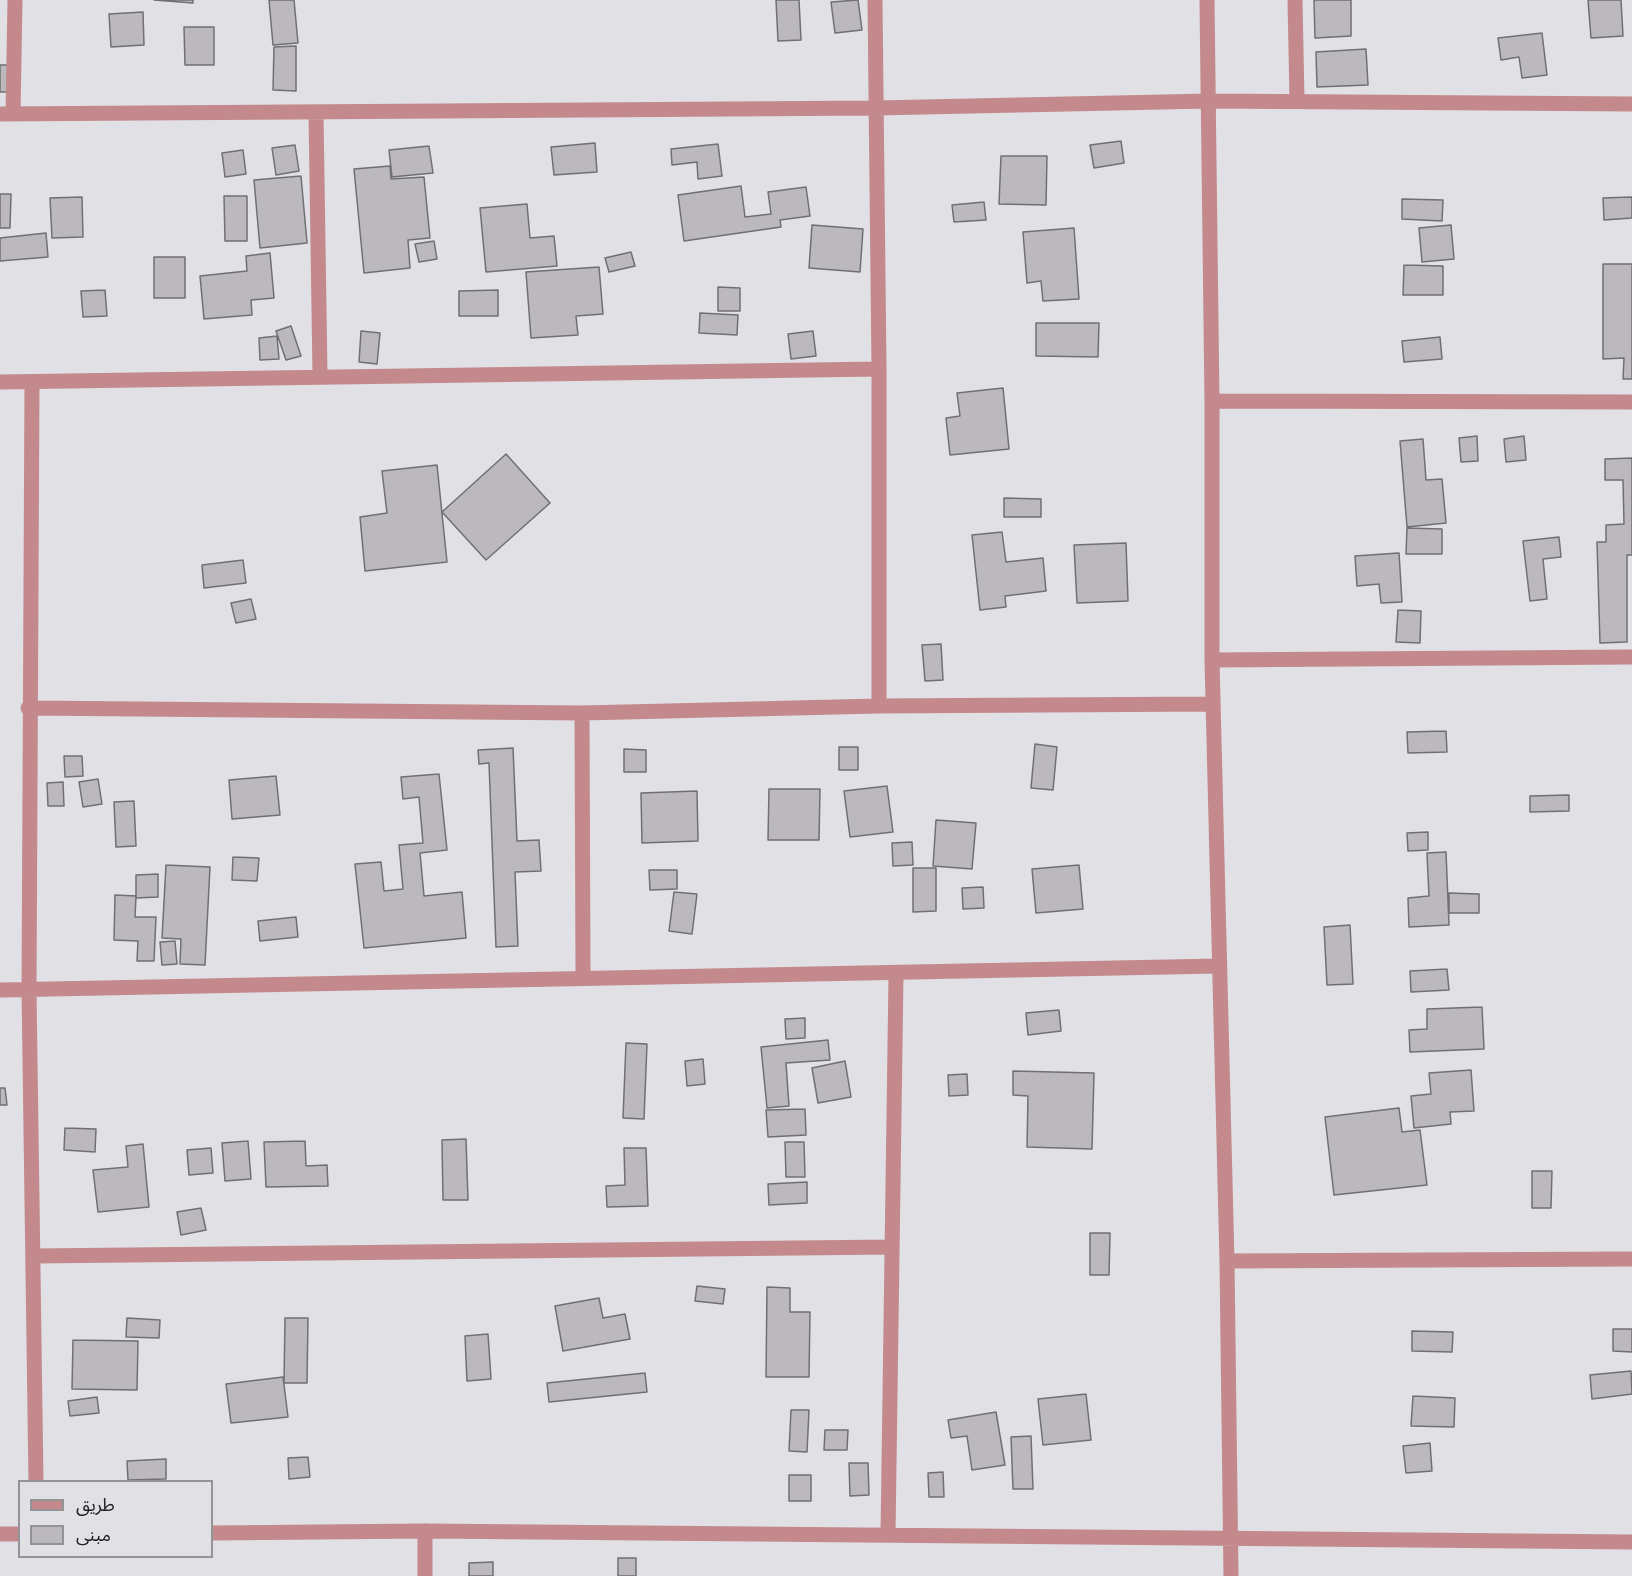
<!DOCTYPE html>
<html>
<head>
<meta charset="utf-8">
<style>
  body { margin:0 }
  #map { position:relative; width:1632px; height:1576px; overflow:hidden; background:#e0e0e5; font-family:Karla,"Noto Sans Arabic",sans-serif }
  canvas { display:block }
  .legend { position:absolute; left:18px; top:1480px; width:195px; height:78px; box-sizing:border-box; background:#e0e0e5; border:2px solid #949497; margin:0; padding:8px 10px; list-style:none; font-size:18px; color:#212123 }
  .legend li { display:flex; align-items:center; gap:12px; height:30px }
  .legend b { width:30px; border:2px solid #949497 }
</style>
</head>
<body>
<div id="map">
<canvas width="1632" height="1576"></canvas>
<ul class="legend">
<li><b style="height:8px;background:#c3898c"></b>طريق</li>
<li><b style="height:16px;background:#bcb9bd"></b>مبنى</li>
</ul>
</div>
<script>
const ctx = document.querySelector('canvas').getContext('2d');
ctx.lineJoin = 'round';
function fill(path, color) {
  ctx.fillStyle = color;
  ctx.fill(path, 'evenodd');
}
function poly(rows) {
  const path = new Path2D();
  for (const r of rows) {
    path.moveTo(r[0], r[1]);
    for (let i = 2; i < r.length; i += 2) path.lineTo(r[i], r[i + 1]);
  }
  return path;
}
function trace(path, color, width, dash) {
  ctx.strokeStyle = color;
  ctx.lineWidth = width;
  ctx.lineCap = dash ? 'butt' : 'round';
  ctx.setLineDash(dash || []);
  ctx.stroke(path);
}
const building = poly([
  [154,0,193,0,193,3,154,0],
  [269,0,294,0,298,43,273,45,269,0],
  [776,0,799,0,801,40,778,41,776,0],
  [858,0,862,30,835,33,831,2,858,0],
  [1314,0,1351,0,1351,36,1315,38,1314,0],
  [1588,0,1621,0,1623,36,1591,38,1588,0],
  [143,12,144,45,111,47,109,14,143,12],
  [184,27,214,27,214,65,185,65,184,27],
  [1542,33,1547,75,1522,78,1519,57,1501,60,1498,38,1542,33],
  [296,46,296,91,273,90,274,47,296,46],
  [1366,49,1368,85,1317,87,1316,52,1366,49],
  [0,65,9,65,9,92,0,92,0,65],
  [1121,141,1124,163,1094,168,1090,145,1121,141],
  [595,143,597,172,554,175,551,147,595,143],
  [718,144,722,176,698,179,697,162,672,165,671,149,718,144],
  [295,145,299,171,276,175,272,148,295,145],
  [429,146,433,173,392,177,389,150,429,146],
  [243,150,246,174,225,177,222,153,243,150],
  [1001,156,1047,156,1046,205,999,204,1001,156],
  [390,166,391,179,424,177,430,238,408,240,410,268,364,273,354,169,390,166],
  [301,176,307,243,260,248,254,180,301,176],
  [741,186,745,217,771,214,768,192,806,187,810,216,780,220,781,227,684,241,678,195,741,186],
  [0,194,11,194,10,228,0,228,0,194],
  [224,196,247,196,247,241,225,241,224,196],
  [82,197,83,237,52,238,50,198,82,197],
  [1632,197,1632,218,1604,220,1603,198,1632,197],
  [1402,199,1443,200,1442,221,1402,219,1402,199],
  [984,202,986,220,954,222,952,205,984,202],
  [527,204,530,238,554,236,557,266,486,272,480,208,527,204],
  [812,225,863,229,860,272,809,268,812,225],
  [1451,225,1454,259,1422,262,1419,228,1451,225],
  [1074,228,1079,299,1043,301,1041,281,1027,283,1023,232,1074,228],
  [46,233,48,257,0,261,0,238,46,233],
  [434,241,437,259,419,262,415,244,434,241],
  [631,252,635,266,609,272,605,258,631,252],
  [270,253,274,298,251,300,252,315,204,319,200,276,247,271,246,256,270,253],
  [154,257,185,257,185,298,154,298,154,257],
  [1603,264,1632,264,1632,379,1623,379,1624,358,1603,359,1603,264],
  [1404,265,1443,266,1443,295,1403,295,1404,265],
  [599,267,603,314,576,316,578,335,531,338,526,272,599,267],
  [718,287,740,288,740,311,718,311,718,287],
  [105,290,107,316,83,317,81,291,105,290],
  [498,290,498,316,459,316,459,291,498,290],
  [700,313,738,315,737,335,699,333,700,313],
  [1036,323,1099,323,1098,357,1036,356,1036,323],
  [291,326,301,356,286,360,276,331,291,326],
  [361,331,380,333,377,364,359,362,361,331],
  [813,331,816,356,791,359,788,334,813,331],
  [277,336,279,359,260,360,259,338,277,336],
  [1440,337,1442,359,1404,362,1402,341,1440,337],
  [1003,388,1009,449,950,455,946,418,960,416,957,393,1003,388],
  [1477,436,1478,461,1461,462,1459,438,1477,436],
  [1524,436,1526,460,1506,462,1504,439,1524,436],
  [1423,439,1426,480,1442,479,1446,523,1407,527,1400,441,1423,439],
  [506,454,550,503,486,560,442,512,506,454],
  [1632,458,1632,555,1627,555,1627,642,1600,643,1597,542,1606,542,1606,525,1624,524,1623,480,1605,480,1605,459,1632,458],
  [437,465,447,562,365,571,360,517,387,513,382,471,437,465],
  [1004,498,1041,499,1041,517,1004,517,1004,498],
  [1407,528,1442,529,1442,554,1406,554,1407,528],
  [1002,532,1006,562,1043,558,1046,591,1005,596,1006,607,980,610,972,535,1002,532],
  [1559,537,1561,557,1543,559,1547,599,1530,601,1523,541,1559,537],
  [1126,543,1128,601,1077,603,1074,545,1126,543],
  [1399,553,1402,602,1381,603,1379,584,1357,586,1355,556,1399,553],
  [243,560,246,583,204,588,202,565,243,560],
  [251,599,256,619,236,623,231,603,251,599],
  [1398,610,1421,611,1420,643,1396,642,1398,610],
  [941,644,943,680,925,681,922,645,941,644],
  [1446,731,1447,752,1408,753,1407,732,1446,731],
  [1035,744,1057,747,1053,790,1031,788,1035,744],
  [839,747,858,747,858,770,839,770,839,747],
  [513,748,517,841,539,840,541,871,515,872,518,946,496,947,489,763,479,764,478,750,513,748],
  [624,749,646,750,646,772,624,772,624,749],
  [64,756,82,756,83,776,65,777,64,756],
  [439,774,447,850,420,853,424,896,462,892,466,938,364,948,355,864,381,862,384,891,403,889,399,845,423,843,419,797,403,799,401,777,439,774],
  [276,776,280,815,232,819,229,780,276,776],
  [98,779,102,804,83,807,79,782,98,779],
  [63,782,64,806,48,806,47,783,63,782],
  [887,786,893,832,850,837,844,791,887,786],
  [769,789,820,789,819,840,768,840,769,789],
  [697,791,698,841,642,843,641,793,697,791],
  [1569,795,1569,811,1530,812,1530,796,1569,795],
  [134,801,136,846,116,847,114,802,134,801],
  [936,820,976,823,972,869,933,866,936,820],
  [1428,832,1428,850,1408,851,1407,833,1428,832],
  [912,842,913,865,893,866,892,843,912,842],
  [1446,852,1449,925,1409,927,1408,898,1429,896,1427,853,1446,852],
  [233,857,259,858,257,881,232,880,233,857],
  [166,865,210,867,205,965,180,964,181,939,162,938,166,865],
  [1079,865,1083,909,1036,913,1032,869,1079,865],
  [913,868,936,868,936,911,913,912,913,868],
  [649,870,677,870,677,889,650,890,649,870],
  [158,874,158,897,136,898,136,875,158,874],
  [983,887,984,908,963,909,962,888,983,887],
  [674,892,697,894,692,934,669,931,674,892],
  [1449,893,1479,894,1479,913,1449,913,1449,893],
  [115,895,136,896,135,917,156,917,154,961,137,961,138,941,114,940,115,895],
  [296,917,298,937,260,941,258,921,296,917],
  [1350,925,1353,984,1327,985,1324,927,1350,925],
  [175,941,177,964,162,965,160,942,175,941],
  [1447,969,1449,990,1411,992,1410,971,1447,969],
  [1482,1007,1484,1049,1410,1052,1409,1030,1427,1029,1427,1009,1482,1007],
  [1059,1010,1061,1031,1028,1035,1026,1013,1059,1010],
  [805,1018,805,1038,786,1039,785,1019,805,1018],
  [828,1040,830,1060,786,1063,789,1106,767,1108,761,1047,828,1040],
  [626,1043,647,1044,644,1119,623,1118,626,1043],
  [703,1059,705,1084,687,1086,685,1061,703,1059],
  [845,1061,851,1097,818,1103,812,1068,845,1061],
  [1471,1070,1474,1111,1450,1112,1451,1124,1414,1128,1411,1096,1431,1094,1429,1073,1471,1070],
  [1013,1071,1094,1073,1092,1149,1027,1147,1028,1096,1013,1095,1013,1071],
  [967,1074,968,1095,949,1096,948,1075,967,1074],
  [0,1088,5,1088,7,1105,0,1105,0,1088],
  [1399,1108,1402,1132,1420,1130,1427,1185,1334,1195,1325,1117,1399,1108],
  [805,1109,806,1135,768,1137,766,1110,805,1109],
  [65,1128,96,1129,95,1152,64,1150,65,1128],
  [466,1139,468,1200,443,1200,442,1140,466,1139],
  [248,1141,251,1179,225,1181,222,1143,248,1141],
  [305,1141,306,1166,327,1165,328,1186,266,1187,264,1142,305,1141],
  [785,1142,804,1142,805,1177,786,1177,785,1142],
  [143,1144,149,1207,98,1212,93,1170,128,1167,126,1146,143,1144],
  [211,1148,213,1173,189,1175,187,1150,211,1148],
  [624,1148,646,1148,648,1206,607,1207,606,1186,625,1185,624,1148],
  [1532,1171,1552,1171,1551,1208,1532,1208,1532,1171],
  [807,1182,807,1203,769,1205,768,1184,807,1182],
  [201,1208,206,1230,181,1235,177,1212,201,1208],
  [1090,1233,1110,1233,1109,1275,1090,1275,1090,1233],
  [697,1286,725,1289,723,1304,695,1301,697,1286],
  [767,1287,790,1288,790,1312,810,1312,809,1377,766,1377,767,1287],
  [599,1298,603,1318,625,1314,630,1339,563,1351,555,1306,599,1298],
  [127,1318,160,1320,159,1338,126,1337,127,1318],
  [285,1318,308,1318,307,1383,284,1383,285,1318],
  [1613,1329,1632,1329,1632,1352,1613,1351,1613,1329],
  [1412,1331,1453,1332,1452,1352,1412,1351,1412,1331],
  [488,1334,491,1379,467,1381,465,1336,488,1334],
  [73,1340,138,1341,137,1390,72,1389,73,1340],
  [1631,1371,1632,1394,1592,1399,1590,1375,1631,1371],
  [645,1373,647,1392,549,1402,547,1383,645,1373],
  [283,1377,288,1417,231,1423,226,1384,283,1377],
  [1086,1394,1091,1440,1043,1445,1038,1399,1086,1394],
  [1413,1396,1455,1398,1454,1427,1411,1426,1413,1396],
  [97,1397,99,1413,70,1416,68,1401,97,1397],
  [791,1410,809,1410,807,1452,789,1451,791,1410],
  [996,1412,1005,1465,972,1470,967,1436,951,1438,948,1420,996,1412],
  [825,1430,848,1430,847,1450,824,1450,825,1430],
  [1031,1436,1033,1489,1013,1489,1011,1437,1031,1436],
  [1430,1443,1432,1471,1406,1473,1403,1446,1430,1443],
  [308,1457,310,1477,289,1479,288,1458,308,1457],
  [166,1459,166,1479,128,1480,127,1461,166,1459],
  [849,1463,868,1463,869,1495,850,1496,849,1463],
  [943,1472,944,1497,929,1497,928,1473,943,1472],
  [789,1475,811,1475,811,1501,789,1501,789,1475],
  [618,1558,636,1558,636,1576,618,1576,618,1558],
  [493,1562,493,1576,469,1576,469,1563,493,1562]
]);
const minor = poly([
  [875,0,879,369,879,706],
  [1207,0,1212,401,1212,660,1227,1261,1231,1576],
  [1295,0,1297,100],
  [0,114,876,108,1210,101,1632,104],
  [13,114,15,0],
  [316,114,320,375],
  [0,382,879,369],
  [32,382,29,990,36,1482],
  [1212,401,1632,402],
  [1212,660,1632,657],
  [28,708,582,713,879,706,1212,704],
  [582,713,583,978],
  [0,990,1218,966],
  [33,1256,892,1247],
  [1227,1261,1632,1259],
  [425,1531,425,1576],
  [212,1533,425,1531,1632,1542],
  [0,1534,20,1534],
  [888,1534,896,975]
]);
fill(building, '#bcb9bd');
trace(building, '#716f73', 1.5);
trace(minor, '#c3898c', 15);
</script>
</body>
</html>
